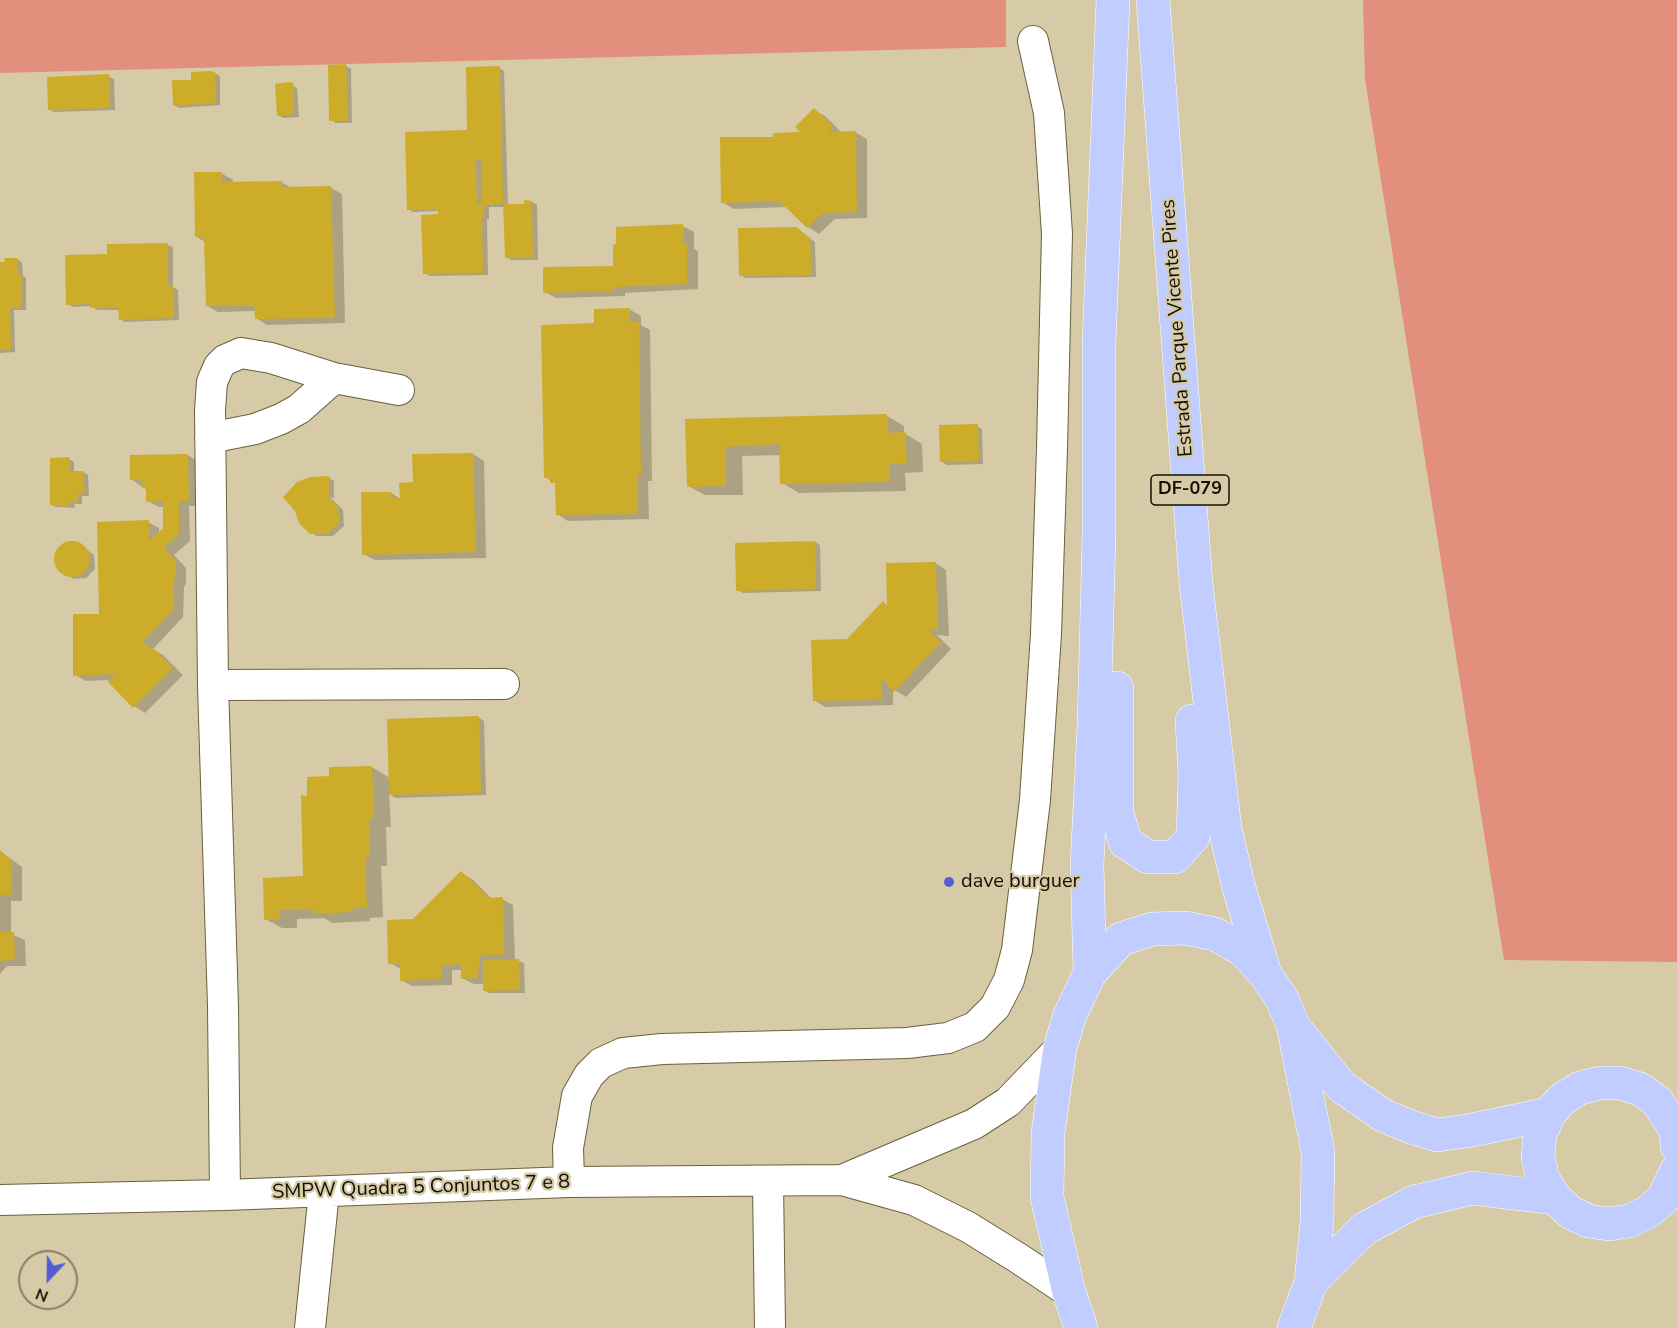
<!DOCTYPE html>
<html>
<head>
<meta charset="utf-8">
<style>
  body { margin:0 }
  #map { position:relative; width:1677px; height:1328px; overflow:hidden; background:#d6cba6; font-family:"Nunito Sans",sans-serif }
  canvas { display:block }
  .north { position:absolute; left:18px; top:1250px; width:60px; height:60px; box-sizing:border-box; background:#d6cba6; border:2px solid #888065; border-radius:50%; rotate:202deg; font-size:16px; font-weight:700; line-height:24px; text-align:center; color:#141004 }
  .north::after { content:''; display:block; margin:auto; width:21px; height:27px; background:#505dd3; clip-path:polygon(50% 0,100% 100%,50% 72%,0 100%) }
</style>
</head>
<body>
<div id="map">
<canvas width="1677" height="1328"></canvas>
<div class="north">N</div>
</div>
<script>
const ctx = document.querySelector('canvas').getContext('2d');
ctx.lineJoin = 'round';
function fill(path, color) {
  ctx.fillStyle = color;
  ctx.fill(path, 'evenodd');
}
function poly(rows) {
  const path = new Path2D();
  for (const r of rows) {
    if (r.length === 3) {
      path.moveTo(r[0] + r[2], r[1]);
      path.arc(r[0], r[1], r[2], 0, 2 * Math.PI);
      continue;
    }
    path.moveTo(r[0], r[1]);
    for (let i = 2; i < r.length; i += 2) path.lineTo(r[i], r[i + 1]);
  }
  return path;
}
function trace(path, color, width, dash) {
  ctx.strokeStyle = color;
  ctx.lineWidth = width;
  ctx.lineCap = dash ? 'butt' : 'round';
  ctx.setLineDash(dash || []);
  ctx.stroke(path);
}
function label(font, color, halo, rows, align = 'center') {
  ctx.font = font + ' "Nunito Sans",sans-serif';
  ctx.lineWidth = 4.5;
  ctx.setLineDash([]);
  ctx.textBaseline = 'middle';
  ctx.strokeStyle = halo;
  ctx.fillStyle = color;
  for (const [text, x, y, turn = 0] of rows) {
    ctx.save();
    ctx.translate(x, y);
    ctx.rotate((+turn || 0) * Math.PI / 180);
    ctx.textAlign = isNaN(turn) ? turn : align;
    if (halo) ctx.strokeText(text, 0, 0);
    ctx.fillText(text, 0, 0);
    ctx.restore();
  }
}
const green = poly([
  [0,0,1006,0,1006,47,0,73],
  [1363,0,1677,0,1677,962,1504,960,1365,79]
]);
const shadow = poly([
  [346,66,351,69,352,123,336,123,331,120],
  [499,68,504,71,508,206,525,206,532,202,537,205,538,260,511,260,506,257,505,207,489,207,489,219,487,219,488,275,430,276,425,273,439,211,413,212,408,209,469,131],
  [215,73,220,76,220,105,179,108,174,105,193,82],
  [108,76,114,79,115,110,54,112,49,109],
  [292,85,297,88,299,117,283,118,278,115],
  [814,110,825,116,842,133,855,132,867,139,867,218,835,219,819,234,808,227,787,207,734,209,722,202,775,138,804,133],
  [221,173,233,180,233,184,281,182,292,188,331,188,342,194,345,323,267,325,256,318,256,311,218,312,207,306,205,242,197,237],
  [683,226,694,232,694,249,698,251,698,289,625,293,625,296,556,298,545,292,615,267],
  [801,232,815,242,816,277,746,278,740,275],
  [167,245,173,247,173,287,178,290,179,320,125,322,120,319,120,310,97,310,92,306,73,307,68,304,108,256],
  [6,259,17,259,22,262,23,276,26,278,26,310,14,310,15,352,0,353,0,264,6,263],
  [629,309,641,316,641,325,650,330,652,481,648,481,649,519,568,521,557,514,557,485,546,477,595,325],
  [887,416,904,426,904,433,922,444,923,472,905,473,906,491,799,493,782,483,781,455,742,456,743,495,705,495,688,486,687,421],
  [977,426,982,429,983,464,947,465,942,462],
  [473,454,484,461,486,558,375,560,363,554,391,493,401,499,414,484],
  [188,455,199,462,200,506,189,506,190,541,174,555,186,568,186,584,184,587,183,617,153,649,163,655,183,675,145,713,134,706,108,680,86,681,75,675,101,616,148,522,159,528,159,533,164,528,164,507,159,507,148,501,147,490,131,479],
  [69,459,74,462,74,472,83,472,88,475,89,496,82,496,82,504,74,504,75,508,57,507,51,505],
  [329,478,334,481,334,498,330,497,343,510,344,526,333,536,317,536,311,533],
  [815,542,820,545,821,591,743,593,738,590],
  [78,543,94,555,95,569,86,578,73,579,57,566,56,553,64,544],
  [935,563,946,570,949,636,937,635,951,649,906,697,893,689,893,705,825,707,814,700,848,640,883,603,889,606],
  [479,718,484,721,486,795,396,798,389,794,391,827,386,827,387,866,381,866,383,917,370,918,370,921,332,923,324,918,297,919,297,928,282,928,265,919,304,877,308,797,330,778,372,767,390,778],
  [0,851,22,867,22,901,11,901,11,934,25,940,26,966,7,966,0,974],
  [461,873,472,879,493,900,502,899,513,905,515,960,524,963,525,993,489,993,484,990,484,984,474,984,462,978,462,970,452,970,452,985,412,986,401,980,401,969,390,963,414,920]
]);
const building = poly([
  [346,64,348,121,329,121,328,65],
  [500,66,503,204,484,205,484,217,482,217,483,273,423,274,421,215,438,214,438,209,407,210,405,132,467,130,466,67],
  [481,159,482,203,477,203,476,160],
  [210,71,215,72,216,103,173,106,172,80,191,80,191,72],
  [109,74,110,108,48,110,47,77],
  [291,82,293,83,294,114,277,116,275,84],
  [814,108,833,126,828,132,856,131,857,212,823,213,807,228,779,201,721,203,720,137,773,137,773,133,800,132,795,127],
  [194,172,222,172,222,182,282,181,282,187,331,186,335,318,255,319,254,306,206,306,204,237,195,237],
  [524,200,532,201,533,258,505,258,503,204,524,204],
  [683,224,684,243,687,243,687,284,614,287,614,291,543,293,543,267,613,266,613,245,616,244,616,227],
  [796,227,810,238,812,275,739,276,738,228],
  [168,243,168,285,173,285,174,318,119,320,118,307,90,308,90,304,66,305,65,255,107,254,107,244],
  [4,258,17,258,18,274,21,273,21,308,10,308,11,350,0,350,0,262,5,262],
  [630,308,630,322,639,322,641,475,638,475,638,514,556,515,555,483,550,483,550,478,544,478,541,325,594,323,594,309],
  [887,414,888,433,905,432,907,463,889,464,889,482,780,484,779,444,725,447,726,486,687,487,685,419],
  [978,424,979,461,940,462,939,425],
  [473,453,476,552,362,555,361,492,391,492,392,498,400,498,399,483,413,482,412,454],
  [188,454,189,501,179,501,179,534,164,548,176,560,176,577,173,580,173,610,143,642,150,649,152,647,173,668,133,708,108,682,115,674,73,676,73,614,99,614,97,522,149,520,149,541,163,528,163,501,146,502,146,488,142,488,141,480,130,480,130,455],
  [69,457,69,471,83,471,85,494,78,494,78,502,70,502,70,506,50,505,50,458],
  [329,476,329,496,327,495,338,506,339,523,327,534,310,534,299,523,295,511,283,497,297,482,310,477],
  [815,541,816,589,736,591,735,543],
  [72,559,18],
  [936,562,938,630,929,630,941,642,894,692,882,679,882,700,813,701,811,640,847,639,883,601,887,606,886,563],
  [479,716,481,793,389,795,387,719],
  [372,766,374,818,369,818,370,857,365,857,367,908,353,908,353,912,314,914,314,909,280,910,280,919,264,920,263,878,303,876,301,797,301,795,307,796,307,777,329,776,329,767],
  [0,850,11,860,12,895,0,895],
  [461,871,489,898,503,897,504,955,480,955,478,978,461,979,461,964,441,965,442,979,400,981,400,964,388,964,387,920,413,919],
  [0,932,14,932,15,960,0,961],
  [519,959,520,990,483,991,483,960]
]);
const minor = poly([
  [210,438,255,429,281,419,299,409,334,378],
  [213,685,504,684],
  [842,1180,974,1124,1008,1102,1060,1048],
  [768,1181,770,1328],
  [569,1182,568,1148,577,1096,589,1075,601,1063,623,1053,662,1049,907,1043,948,1038,975,1027,995,1007,1009,980,1017,950,1035,800,1046,634,1052,448,1057,234,1049,113,1033,41],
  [225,1195,223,1006,213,685,210,410,212,382,219,366,225,360,241,353,271,358,334,378,399,390],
  [0,1200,225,1195,569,1182,842,1180,914,1200,968,1227,1018,1258,1069,1292],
  [310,1328,324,1192]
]);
const major = poly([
  [1153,0,1196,584,1225,829,1239,888,1265,974],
  [1117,688,1117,812,1125,842,1148,857,1175,857,1193,837,1195,774,1192,721],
  [1090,973,1087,865,1094,725,1099,534,1099,343,1113,0],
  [1298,1032,1342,1087,1384,1116,1414,1128,1437,1135,1467,1131,1549,1114],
  [1677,1146,1676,1131,1657,1101,1640,1089,1620,1083,1600,1083,1580,1088,1562,1099,1549,1114,1540,1135,1538,1157,1543,1179,1555,1198,1570,1212,1588,1221,1609,1224,1629,1221,1648,1212,1663,1199,1677,1170],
  [1311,1282,1364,1229,1414,1202,1473,1188,1555,1198],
  [1081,1328,1069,1292,1047,1197,1048,1133,1060,1048,1070,1015,1090,973,1121,939,1152,929,1185,928,1215,934,1243,950,1265,974,1282,999,1293,1025,1318,1152,1317,1222,1311,1282,1294,1328]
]);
const markers = [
  [949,882,6,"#505dd3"]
];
const shields = [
  [1190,490,78]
];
const shieldNames = [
  ["DF-079",1190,490]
];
const streetNames = [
  ["Estrada Parque Vicente Pires",1178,328,-94],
  ["SMPW Quadra 5 Conjuntos 7 e 8",421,1188,-2]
];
const poiNames = [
  ["dave burguer",961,882]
];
fill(green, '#e2907d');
fill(shadow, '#0003');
fill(building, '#ccac29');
trace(minor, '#69603e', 32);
trace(major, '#fff', 34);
trace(minor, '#fff', 30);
trace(major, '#c1ccff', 33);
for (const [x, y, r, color] of markers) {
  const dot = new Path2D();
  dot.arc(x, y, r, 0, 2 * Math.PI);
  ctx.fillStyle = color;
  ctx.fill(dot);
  trace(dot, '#d6cba6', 2);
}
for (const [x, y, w] of shields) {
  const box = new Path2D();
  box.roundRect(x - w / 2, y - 15, w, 30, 4.5);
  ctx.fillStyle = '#d6cba6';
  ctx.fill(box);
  trace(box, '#141004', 1.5);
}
label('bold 18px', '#141004', null, shieldNames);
label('20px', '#141004', '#d6cba6', streetNames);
label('20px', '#141004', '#d6cba6', poiNames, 'left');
</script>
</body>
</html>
